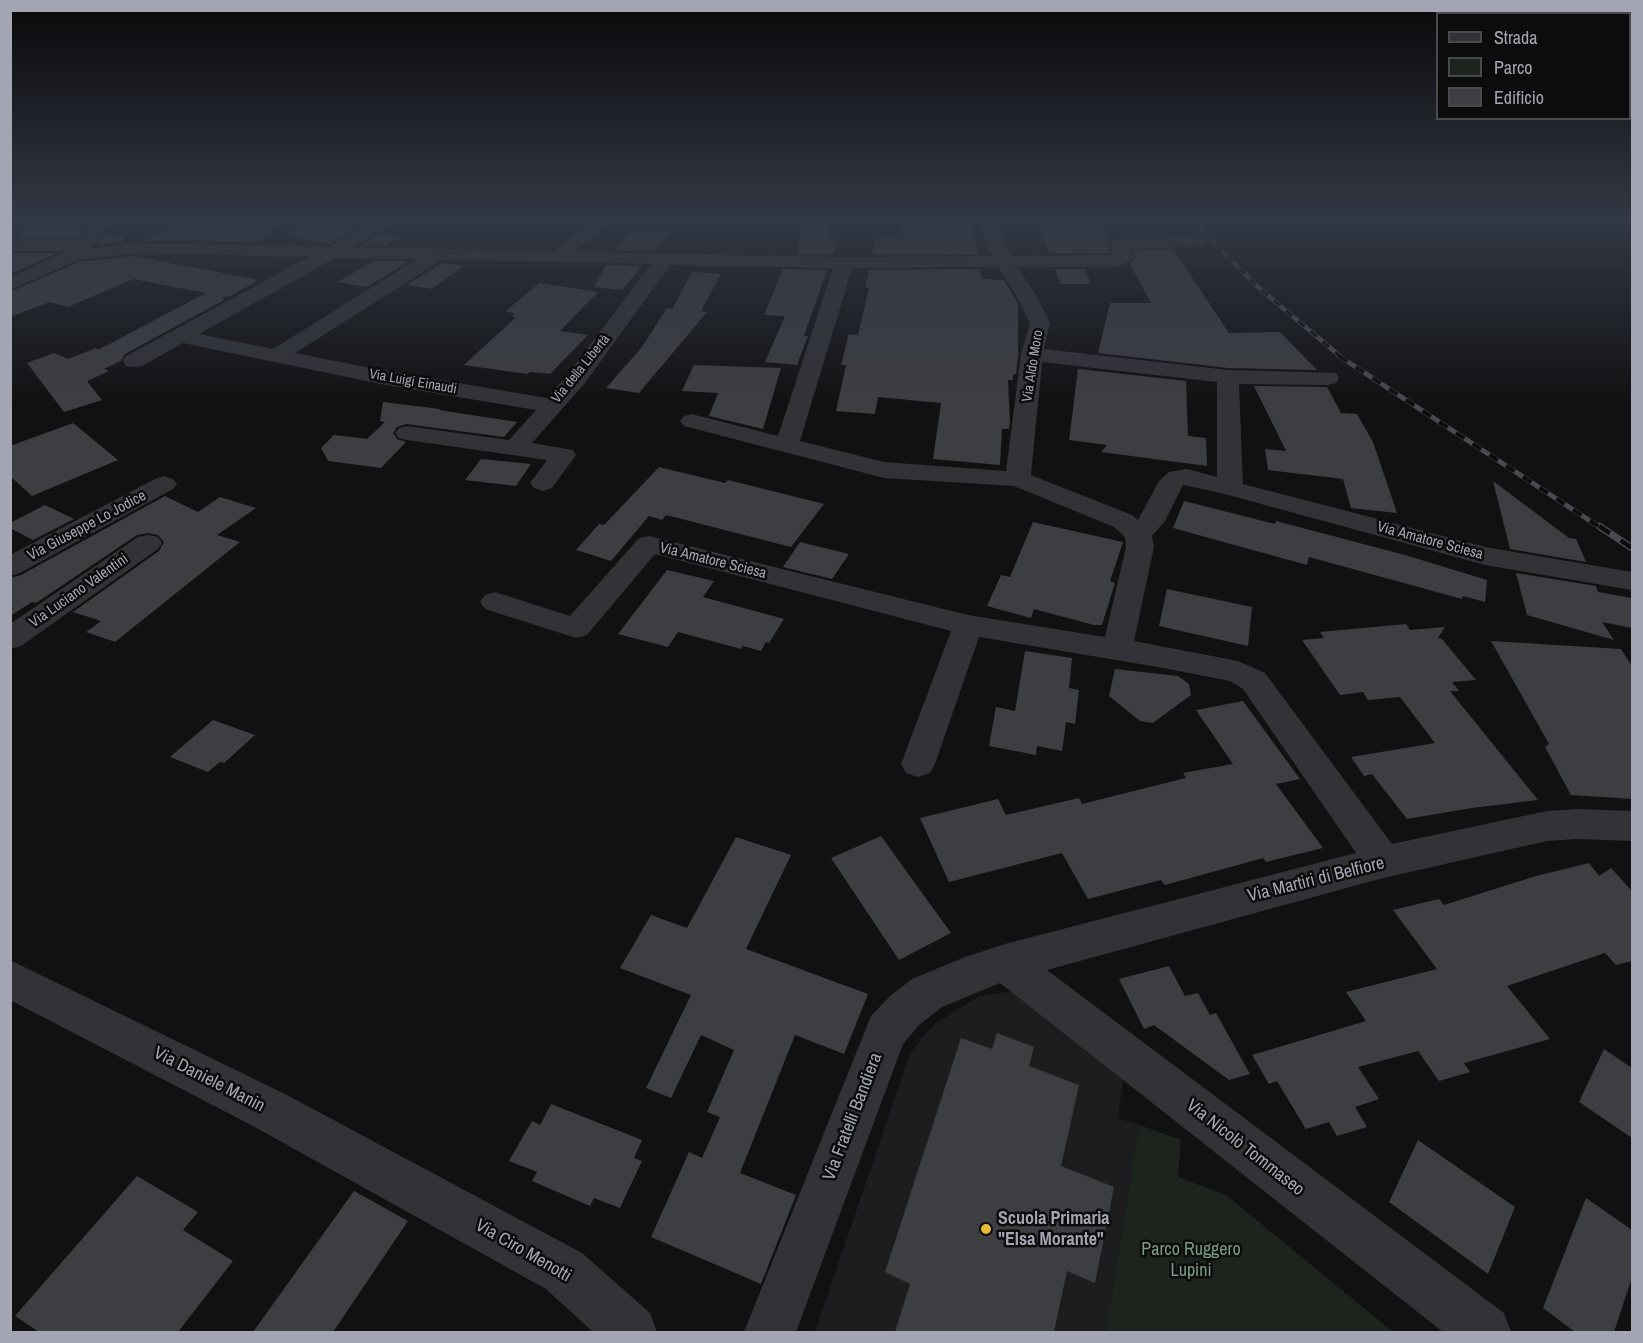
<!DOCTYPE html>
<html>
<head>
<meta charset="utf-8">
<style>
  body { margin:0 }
  #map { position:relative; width:1643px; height:1343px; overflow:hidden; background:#111112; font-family:"Archivo Narrow",sans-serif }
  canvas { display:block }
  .frame { position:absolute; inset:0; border:12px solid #a3a6b2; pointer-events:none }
  .legend { position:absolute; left:1436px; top:12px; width:195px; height:108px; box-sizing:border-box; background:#0c0c0d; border:2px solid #484a4f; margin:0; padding:8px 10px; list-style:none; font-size:18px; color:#a3a6b2 }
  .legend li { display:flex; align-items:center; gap:12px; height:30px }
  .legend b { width:30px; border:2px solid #484a4f }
</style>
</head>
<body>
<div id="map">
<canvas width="1643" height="1343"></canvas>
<div class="frame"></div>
<ul class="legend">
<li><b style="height:8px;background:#323237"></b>Strada</li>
<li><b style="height:16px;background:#1d241e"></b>Parco</li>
<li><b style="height:16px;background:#3d3e42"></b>Edificio</li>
</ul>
</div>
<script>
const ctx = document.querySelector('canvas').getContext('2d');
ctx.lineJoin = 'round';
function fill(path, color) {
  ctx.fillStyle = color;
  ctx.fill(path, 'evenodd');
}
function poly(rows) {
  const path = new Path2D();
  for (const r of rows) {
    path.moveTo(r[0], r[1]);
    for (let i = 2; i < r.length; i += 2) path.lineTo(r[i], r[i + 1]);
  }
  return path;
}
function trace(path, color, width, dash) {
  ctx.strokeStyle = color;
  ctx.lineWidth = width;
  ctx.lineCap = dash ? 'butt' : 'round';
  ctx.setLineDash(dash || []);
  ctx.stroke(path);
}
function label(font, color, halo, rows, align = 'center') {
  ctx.font = font + ' "Archivo Narrow",sans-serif';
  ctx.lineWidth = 5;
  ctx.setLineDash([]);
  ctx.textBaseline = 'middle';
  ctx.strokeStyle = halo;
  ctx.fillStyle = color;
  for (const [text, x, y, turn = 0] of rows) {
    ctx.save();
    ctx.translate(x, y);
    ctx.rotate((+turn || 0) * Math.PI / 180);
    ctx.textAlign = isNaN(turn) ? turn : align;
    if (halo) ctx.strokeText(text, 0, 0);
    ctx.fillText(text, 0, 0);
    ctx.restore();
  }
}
const built = poly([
  [1021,990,1124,1075,1118,1118,1139,1125,1106,1332,815,1332,909,1056,922,1037,936,1023,980,996]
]);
const green = poly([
  [1139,1125,1181,1140,1178,1177,1226,1195,1393,1332,1106,1332]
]);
const building = poly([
  [186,220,257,220,278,224,260,241,143,241],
  [801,220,830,220,830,239,838,239,832,255,798,254],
  [898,220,972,220,978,254,872,255,876,238,904,238],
  [1036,220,1097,220,1110,240,1107,246,1110,253,1049,253],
  [89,221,80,230,85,231,78,238,15,239,32,224],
  [315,221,357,228,329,244,285,236],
  [629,232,669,233,654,251,614,250],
  [382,233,403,236,386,245,362,245],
  [106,234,123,236,123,242,96,245],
  [1173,249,1229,333,1280,332,1317,370,1228,368,1098,353,1110,303,1151,303,1130,264,1136,257,1133,251],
  [10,253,57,253,10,274],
  [133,256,259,280,228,297,222,296,224,300,125,354,121,361,104,369,109,371,87,381,102,400,64,412,27,363,54,353,68,359,96,348,98,350,206,293,133,279,68,307,50,302,10,317,10,292,79,262],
  [373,261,409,261,367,287,338,282],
  [442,263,464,266,431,289,407,285],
  [606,265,642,266,622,290,594,287],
  [783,269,827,270,804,336,808,336,797,365,765,362,785,316,764,315],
  [980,269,982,279,1004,280,1018,304,1018,357,1016,374,1013,374,1013,380,1008,380,1010,422,1009,429,1002,429,1000,465,933,459,941,403,878,397,875,414,836,411,846,365,841,365,849,334,858,335,869,288,865,287,869,270],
  [1055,269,1085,269,1091,284,1060,284],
  [692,272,721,274,701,311,707,312,639,393,606,388,642,347,667,308,672,309],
  [539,283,598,292,560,331,588,335,550,374,530,372,527,374,464,365,516,317,512,317,515,313,505,312],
  [694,365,781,368,763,429,709,416,718,393,682,391],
  [1078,369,1186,381,1188,436,1206,438,1207,466,1101,452,1107,445,1069,440],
  [1254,386,1327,387,1341,413,1357,414,1373,442,1397,513,1351,508,1343,479,1268,470,1265,449,1286,451],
  [383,402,440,409,439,410,517,422,504,437,406,424,397,427,393,433,397,439,406,442,381,468,328,461,321,448,334,435,367,439,385,422,380,421],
  [73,423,118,460,32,496,10,476,10,446],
  [481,459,531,464,516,486,465,480],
  [659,467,725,483,728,480,824,504,791,547,666,515,662,520,649,516,611,561,576,550,599,524,604,525],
  [1493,481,1569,538,1576,539,1586,562,1510,549],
  [165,496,198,512,220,497,256,508,217,535,240,542,115,642,86,632,101,621,73,612,159,551,164,542,158,535,148,533,137,535,36,603,32,602,10,616,10,578,21,575],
  [1184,501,1275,524,1276,521,1405,555,1487,580,1485,602,1463,596,1462,599,1309,557,1307,565,1173,528],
  [45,505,74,519,33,540,10,528,10,523],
  [1033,522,1123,542,1110,581,1115,583,1102,625,1094,625,1034,609,1031,618,987,606,1001,575,1010,577],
  [800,542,849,554,832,579,783,567],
  [667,570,714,581,703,597,784,619,769,643,766,642,761,651,743,646,741,649,678,632,668,647,618,634],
  [1516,573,1596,586,1598,592,1632,598,1632,628,1602,622,1614,640,1527,615],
  [1167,589,1252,607,1248,646,1159,626],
  [1406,624,1410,630,1445,627,1438,638,1442,639,1476,680,1452,682,1459,691,1450,691,1538,800,1472,808,1407,819,1372,774,1364,776,1351,757,1435,743,1400,697,1368,700,1363,692,1340,695,1302,640,1324,638,1320,632],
  [1491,641,1621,649,1632,666,1632,799,1571,795,1545,747,1549,744],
  [1025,651,1072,658,1069,688,1079,690,1075,724,1066,722,1062,751,1037,746,1036,755,989,746,996,707,1015,711],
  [1115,669,1178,676,1189,684,1191,695,1153,723,1140,721,1109,696],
  [1243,701,1300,779,1276,784,1323,848,1266,862,1263,858,1165,885,1161,880,1088,899,1062,853,949,882,920,818,998,799,1006,815,1079,798,1082,804,1186,778,1183,773,1233,764,1196,710],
  [213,720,255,735,224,763,220,762,208,772,170,757],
  [881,836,951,933,899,960,831,858],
  [736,837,791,855,746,949,868,994,844,1054,795,1035,740,1173,796,1195,761,1284,651,1237,689,1152,702,1158,720,1117,707,1112,734,1050,701,1035,671,1098,646,1088,691,995,620,968,651,915,687,928],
  [1589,863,1599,876,1611,868,1632,891,1632,961,1616,965,1605,953,1507,986,1550,1039,1464,1063,1470,1072,1439,1081,1418,1051,1358,1067,1379,1099,1355,1107,1367,1127,1337,1136,1329,1122,1306,1129,1277,1081,1269,1084,1252,1055,1366,1021,1346,992,1437,969,1393,910,1439,899,1444,905,1536,876],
  [1169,966,1185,996,1198,993,1210,1015,1216,1013,1250,1074,1229,1080,1154,1025,1144,1029,1119,979],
  [997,1033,1034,1047,1029,1066,1079,1085,1061,1166,1114,1187,1095,1283,1067,1271,1054,1332,895,1332,910,1284,885,1272,961,1038,992,1049],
  [1604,1049,1632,1068,1632,1138,1579,1102],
  [551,1104,642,1140,634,1158,642,1161,620,1208,594,1198,590,1206,532,1181,537,1172,509,1161,532,1121,540,1125],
  [1418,1140,1515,1207,1488,1274,1389,1202],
  [137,1176,198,1212,183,1230,233,1261,178,1332,39,1332,15,1316],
  [354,1191,408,1221,333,1332,253,1332],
  [1586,1198,1632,1230,1632,1277,1614,1332,1575,1332,1543,1308]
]);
const minor = poly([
  [97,220,115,220,91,248,137,243,328,247,377,220,398,220,354,247,554,251,592,220,611,220,575,252,844,257,992,256,978,220,995,220,1011,256,1113,255,1109,245,1112,241,1120,239,1198,237,1204,238,1207,242,1204,246,1129,249,1134,257,1131,261,1116,267,1017,267,1035,293,1050,323,1044,349,1228,370,1336,373,1339,378,1336,383,1328,385,1239,384,1243,484,1485,547,1632,572,1632,590,1485,565,1221,493,1183,485,1165,521,1152,536,1154,547,1134,641,1238,661,1265,673,1392,844,1547,811,1577,809,1632,811,1632,841,1577,839,1547,841,1383,878,1047,970,1504,1313,1511,1332,1443,1332,1000,983,942,1007,920,1024,903,1044,796,1332,744,1332,871,1016,890,996,912,979,965,957,1005,944,1356,853,1243,689,1230,681,1158,667,979,637,935,764,930,773,918,777,906,773,901,764,951,631,655,554,587,635,576,638,485,609,480,602,485,595,495,592,570,616,639,538,649,536,968,615,1105,637,1126,547,1125,537,1114,527,1014,486,884,478,684,426,680,421,684,416,692,414,778,436,833,268,670,265,585,383,532,443,573,450,576,455,552,488,543,491,534,488,530,483,547,460,407,440,399,438,395,433,399,428,407,426,509,440,536,410,381,384,183,343,142,366,134,367,126,366,123,361,126,356,309,257,137,253,78,260,10,290,10,277,68,251,10,251,10,241,79,240,97,220],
  [335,258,417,259,273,349,199,334,335,258],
  [442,260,558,262,651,264,569,373,547,398,381,370,295,353,442,260],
  [998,267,1015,293,1030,323,1021,354,1006,471,884,462,800,441,852,268,998,267],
  [1042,362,1217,382,1217,477,1187,469,1169,472,1159,481,1138,520,1132,515,1031,475,1042,362],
  [164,476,173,479,177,484,173,489,20,573,10,576,10,555,155,479,164,476],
  [148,535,158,537,162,543,158,549,21,646,10,649,10,624,138,537,148,535],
  [10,960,285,1094,582,1253,650,1313,657,1332,593,1332,546,1289,253,1126,10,1000,10,960]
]);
const railFar2 = poly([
  [1197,220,1204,233,1259,288,1341,357]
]);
const railFar1 = poly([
  [1339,356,1601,528]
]);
const rail = poly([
  [1599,526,1632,548]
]);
const markers = [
  [986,1229,6,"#e6ba35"]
];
const farStreetnames = [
  ["Via Aldo Moro",1033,366,-81],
  ["Via della Libertà",581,369,-51],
  ["Via Luigi Einaudi",413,382,10]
];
const streetNames = [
  ["Via Giuseppe Lo Jodice",87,526,-28],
  ["Via Amatore Sciesa",1430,541,15],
  ["Via Amatore Sciesa",713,561,14],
  ["Via Luciano Valentini",79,591,-35]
];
const nearStreetnames = [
  ["Via Martiri di Belfiore",1316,880,-14],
  ["Via Daniele Manin",209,1080,27],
  ["Via Fratelli Bandiera",853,1117,-69],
  ["Via Nicolò Tommaseo",1245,1148,38],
  ["Via Ciro Menotti",523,1251,30]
];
const nearPoinames = [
  ["Scuola Primaria",998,1219],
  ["\"Elsa Morante\"",998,1240]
];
const nearParknames = [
  ["Parco Ruggero",1191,1250],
  ["Lupini",1191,1271]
];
fill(built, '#1d1d1f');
fill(green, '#1d241e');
fill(building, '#3d3e42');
fill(minor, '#323237');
trace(railFar2, '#494a50', 4.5);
trace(railFar1, '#494a50', 5);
trace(rail, '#494a50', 7);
trace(railFar2, '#0c0c0d', 3, [8]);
trace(railFar1, '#0c0c0d', 4, [10]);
trace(rail, '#0c0c0d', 4.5, [13]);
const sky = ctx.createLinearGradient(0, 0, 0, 408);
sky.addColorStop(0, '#09090a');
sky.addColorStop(0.54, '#323844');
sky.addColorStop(1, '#32384400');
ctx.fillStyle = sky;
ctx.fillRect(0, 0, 1643, 408);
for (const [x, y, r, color] of markers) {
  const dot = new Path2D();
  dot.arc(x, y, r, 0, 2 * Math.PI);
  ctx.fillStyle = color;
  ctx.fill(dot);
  trace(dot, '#0c0c0d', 2);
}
label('14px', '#a3a6b2', '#0c0c0d', farStreetnames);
label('15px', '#a3a6b2', '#0c0c0d', streetNames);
label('18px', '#a3a6b2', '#0c0c0d', nearStreetnames);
label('bold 18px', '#a3a6b2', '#0c0c0d', nearPoinames, 'left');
label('18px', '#7b9c80', '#0c0c0d', nearParknames);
</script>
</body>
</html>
